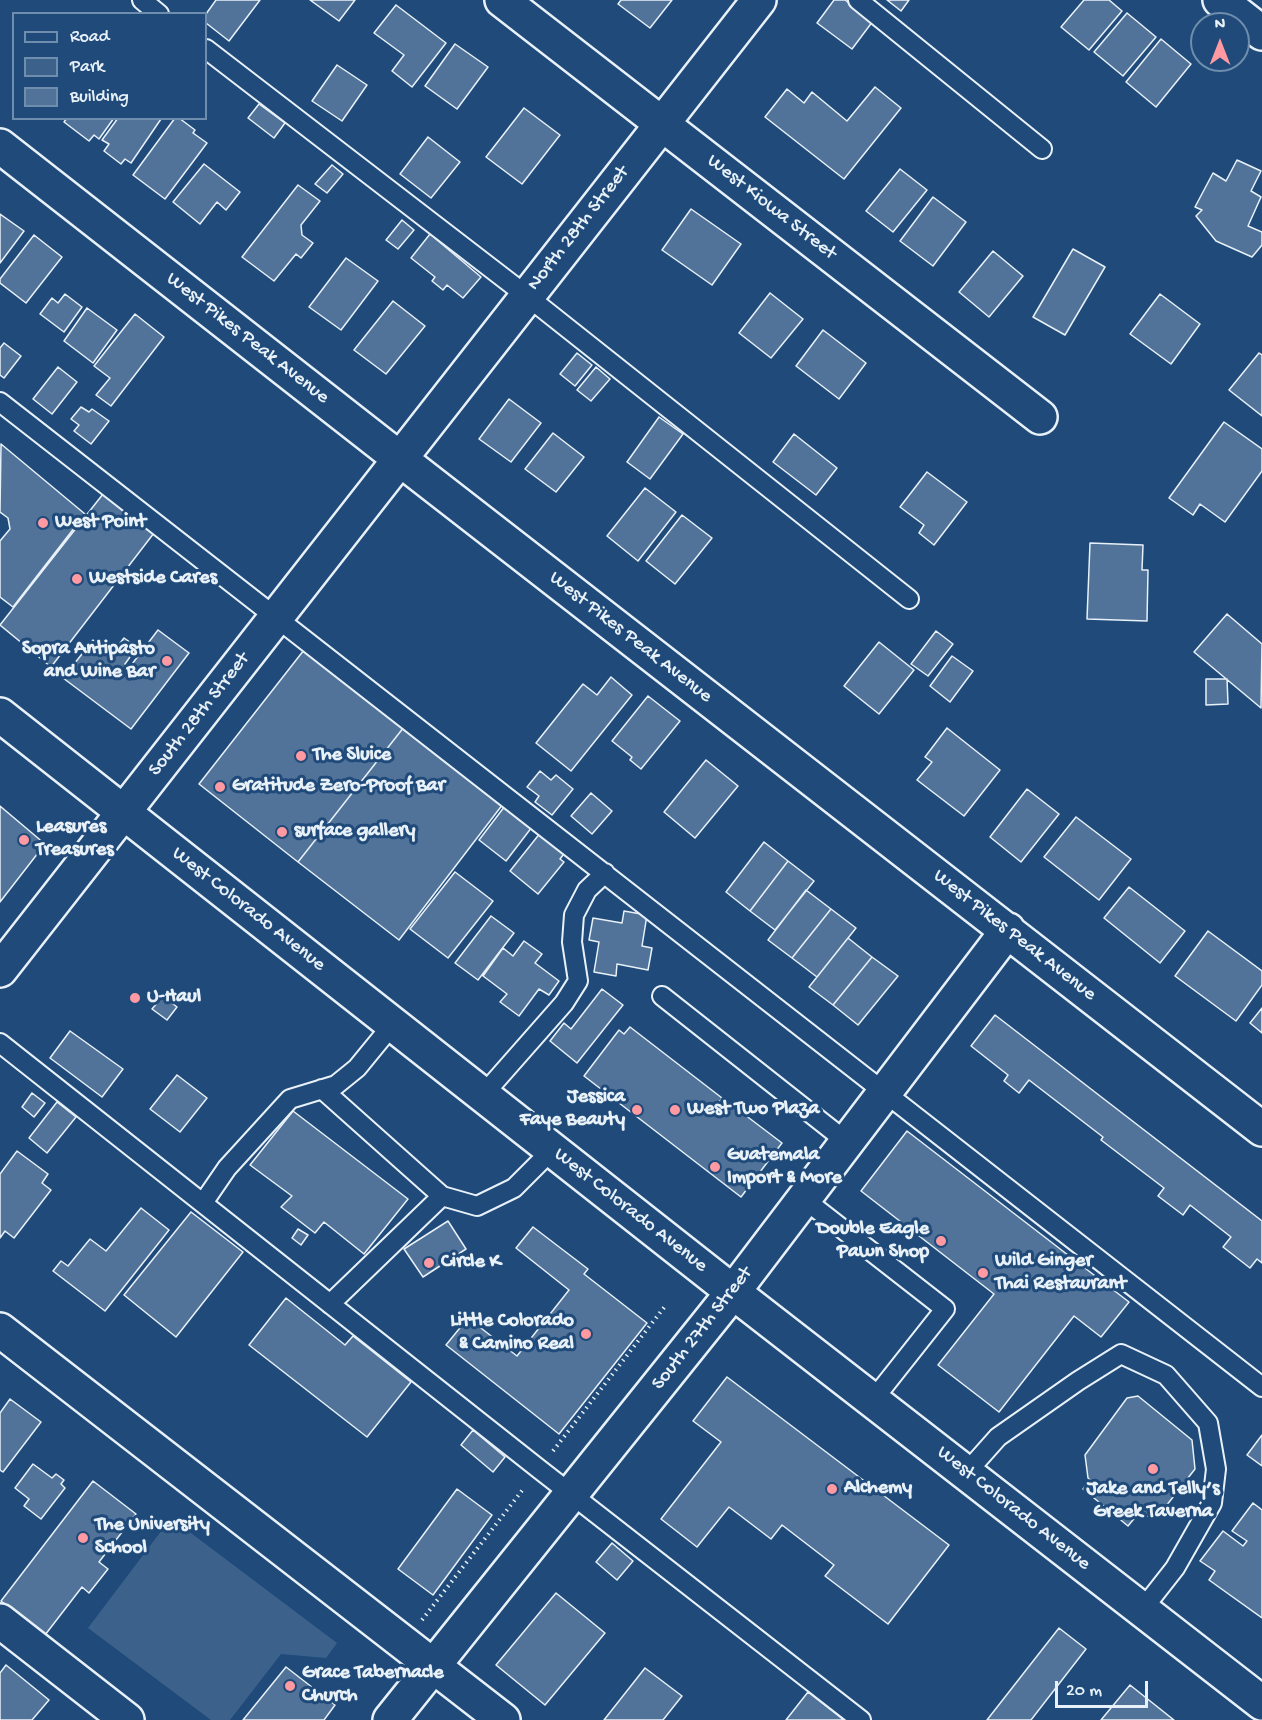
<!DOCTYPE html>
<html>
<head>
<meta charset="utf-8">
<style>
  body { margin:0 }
  #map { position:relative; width:1262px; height:1720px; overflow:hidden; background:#1f4a7a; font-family:"Gochi Hand",sans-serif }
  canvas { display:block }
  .legend { position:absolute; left:12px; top:12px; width:195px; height:108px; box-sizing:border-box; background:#1f4a7a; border:2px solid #6f8dac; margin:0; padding:8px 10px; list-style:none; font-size:18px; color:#e8f1f8 }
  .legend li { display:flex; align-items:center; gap:12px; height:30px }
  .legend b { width:30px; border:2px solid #6f8dac }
  .north { position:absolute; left:1190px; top:12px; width:60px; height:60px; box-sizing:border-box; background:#1f4a7a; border:2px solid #6f8dac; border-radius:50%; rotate:0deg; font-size:16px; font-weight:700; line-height:24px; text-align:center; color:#e8f1f8 }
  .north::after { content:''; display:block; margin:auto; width:21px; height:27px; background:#ff9aa2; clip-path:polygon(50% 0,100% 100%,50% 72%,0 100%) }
  .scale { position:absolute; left:1055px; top:1681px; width:93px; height:27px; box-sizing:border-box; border:3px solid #e8f1f8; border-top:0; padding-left:8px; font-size:18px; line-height:21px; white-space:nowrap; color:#e8f1f8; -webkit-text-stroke:4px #1f4a7a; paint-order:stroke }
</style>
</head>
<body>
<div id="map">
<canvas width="1262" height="1720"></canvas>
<ul class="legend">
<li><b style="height:8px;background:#1f4a7a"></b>Road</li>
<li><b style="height:16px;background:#3c628c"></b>Park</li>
<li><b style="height:16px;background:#517399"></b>Building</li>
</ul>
<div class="north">N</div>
<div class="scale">20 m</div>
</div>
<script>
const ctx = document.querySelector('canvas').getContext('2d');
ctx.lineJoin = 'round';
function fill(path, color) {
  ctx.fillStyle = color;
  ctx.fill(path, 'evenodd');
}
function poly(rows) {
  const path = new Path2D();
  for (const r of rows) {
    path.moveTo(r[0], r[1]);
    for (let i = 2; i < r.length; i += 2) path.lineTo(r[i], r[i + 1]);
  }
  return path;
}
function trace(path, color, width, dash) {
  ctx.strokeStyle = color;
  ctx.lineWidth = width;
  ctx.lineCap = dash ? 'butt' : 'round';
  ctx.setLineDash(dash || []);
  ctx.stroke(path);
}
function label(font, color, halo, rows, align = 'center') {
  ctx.font = font + ' "Gochi Hand",sans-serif';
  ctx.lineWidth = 6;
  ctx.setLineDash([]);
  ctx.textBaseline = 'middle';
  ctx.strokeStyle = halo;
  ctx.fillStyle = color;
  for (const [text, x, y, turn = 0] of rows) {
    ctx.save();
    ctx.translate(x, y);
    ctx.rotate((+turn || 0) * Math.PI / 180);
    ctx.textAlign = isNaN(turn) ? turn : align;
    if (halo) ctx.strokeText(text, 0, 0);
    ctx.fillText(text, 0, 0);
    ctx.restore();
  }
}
const green = poly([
  [171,1518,337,1643,326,1658,281,1654,230,1720,211,1720,88,1628]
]);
const building = poly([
  [216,0,260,0,229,41,206,23,206,14,216,0],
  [310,0,355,0,339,21,310,0],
  [621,0,672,0,650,28,618,4,621,0],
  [834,0,845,0,873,21,852,49,817,23,834,0],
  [887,0,909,0,901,11,887,0],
  [1084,0,1109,0,1122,11,1089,50,1061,27,1084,0],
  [396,5,446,43,412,87,392,71,404,55,374,33,396,5],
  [1127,13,1156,37,1123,76,1094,52,1127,13],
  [1161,39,1191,64,1156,107,1126,82,1161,39],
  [455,44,488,67,457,109,425,86,455,44],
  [337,65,367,85,342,121,312,101,337,65],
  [875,87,901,108,844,179,765,117,787,89,804,103,812,92,847,121,875,87],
  [259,104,285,123,274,138,248,118,259,104],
  [524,108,560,135,522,184,486,157,524,108],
  [67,118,114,118,99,139,94,135,89,141,64,122,67,118],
  [118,118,161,119,131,163,125,159,121,164,104,151,109,144,102,140,118,118],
  [175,118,179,118,195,130,193,133,207,143,165,199,133,175,175,118],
  [428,137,460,162,431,198,400,174,428,137],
  [1237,160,1261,171,1251,191,1261,197,1248,226,1262,232,1262,245,1252,257,1216,241,1196,216,1202,210,1195,207,1213,173,1226,181,1237,160],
  [204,164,240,192,226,210,217,202,200,224,173,202,204,164],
  [332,165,343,174,327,193,315,184,332,165],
  [900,169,927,190,893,232,866,211,900,169],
  [298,185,320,201,301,225,302,235,313,243,301,258,296,254,274,281,242,257,298,185],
  [933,197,966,222,933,266,900,241,933,197],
  [691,209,741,244,712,285,662,250,691,209],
  [0,214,24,231,0,263,0,214],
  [402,220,414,230,398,249,386,240,402,220],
  [430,234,481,277,463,298,447,285,443,290,432,281,435,277,411,258,430,234],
  [34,235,62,257,26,303,0,283,0,279,34,235],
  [1073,249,1105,267,1065,335,1033,317,1073,249],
  [993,251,1023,276,989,317,959,292,993,251],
  [346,258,378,281,341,330,309,307,346,258],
  [770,293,803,319,771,358,739,333,770,293],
  [65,294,82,307,64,332,40,314,52,298,58,303,65,294],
  [1160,294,1200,324,1171,364,1130,334,1160,294],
  [393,301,425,326,386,374,354,350,393,301],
  [87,308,117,330,93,363,64,341,87,308],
  [135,314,164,337,111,406,96,395,110,378,94,366,135,314],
  [823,330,866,363,839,399,796,366,823,330],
  [4,343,21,356,4,378,0,375,0,348,4,343],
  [577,353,592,365,575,386,560,374,577,353],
  [1259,353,1262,355,1262,416,1229,390,1259,353],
  [58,367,77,382,52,414,33,399,58,367],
  [596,367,610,379,591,401,577,390,596,367],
  [509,399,541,423,511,462,479,439,509,399],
  [81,407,89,412,92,409,109,421,91,444,74,431,79,425,71,419,81,407],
  [659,417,683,434,650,479,627,462,659,417],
  [1224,422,1262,449,1262,471,1225,522,1200,504,1193,515,1169,498,1224,422],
  [553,433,584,457,556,492,525,469,553,433],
  [794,434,837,468,816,495,773,462,794,434],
  [1,444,85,514,13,607,0,597,0,541,10,529,8,518,0,512,1,444],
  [927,472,967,502,934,545,919,533,924,525,900,507,927,472],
  [645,488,676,512,638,561,607,536,645,488],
  [103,494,154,533,51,667,0,625,103,494],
  [682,515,712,538,675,584,646,561,682,515],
  [1090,543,1143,545,1142,570,1148,570,1147,621,1087,619,1090,543],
  [1227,614,1262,644,1261,708,1194,652,1227,614],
  [158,630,189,653,131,729,63,678,93,640,112,654,124,638,137,647,125,664,129,668,158,630],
  [936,631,953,644,928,676,911,664,936,631],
  [879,642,914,670,879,714,844,686,879,642],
  [304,650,404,727,298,862,199,784,304,650],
  [952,656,973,671,950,702,930,686,952,656],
  [611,677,632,695,571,771,536,743,583,684,597,695,611,677],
  [1206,679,1227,679,1228,704,1206,705,1206,679],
  [648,696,680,721,641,769,630,760,632,757,612,741,648,696],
  [404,727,503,804,399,940,298,862,404,727],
  [947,728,1000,770,964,816,917,780,932,762,925,757,947,728],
  [706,760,738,786,695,838,664,812,706,760],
  [540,771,551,780,556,775,573,789,552,815,535,802,539,796,527,787,540,771],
  [1027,789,1059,814,1021,862,990,837,1027,789],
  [591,793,612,811,592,834,571,816,591,793],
  [0,806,45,844,0,902,0,806],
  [505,806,532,827,506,861,479,840,505,806],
  [1076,817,1131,859,1099,900,1044,857,1076,817],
  [541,832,566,851,560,859,564,862,538,894,510,871,541,832],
  [764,842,788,861,750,911,726,892,764,842],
  [788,861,814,881,775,930,750,911,788,861],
  [455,872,493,901,448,958,410,929,455,872],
  [1129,887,1185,931,1160,963,1104,918,1129,887],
  [806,890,831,909,792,958,768,940,806,890],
  [831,909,856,928,817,977,792,958,831,909],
  [624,911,647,915,642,946,652,948,648,970,617,964,616,976,594,972,599,942,589,940,593,918,622,923,624,911],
  [491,916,514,933,478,980,455,963,491,916],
  [1208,931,1262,971,1262,985,1236,1021,1175,976,1208,931],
  [848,938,872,957,833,1005,809,987,848,938],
  [524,941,542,954,535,963,559,981,549,995,539,989,519,1016,500,1002,507,994,483,976,503,948,513,956,524,941],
  [872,957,898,976,858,1025,833,1005,872,957],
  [602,989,623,1005,577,1063,550,1041,564,1023,571,1029,602,989],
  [163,996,177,1007,167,1020,152,1009,163,996],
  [1262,1008,1262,1033,1250,1023,1262,1008],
  [995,1015,1262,1221,1262,1263,1257,1259,1250,1268,1223,1247,1231,1237,1190,1205,1183,1215,1158,1196,1164,1188,1101,1140,1103,1137,1029,1080,1019,1093,1004,1081,1008,1075,971,1046,995,1015],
  [630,1027,722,1098,716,1107,725,1114,732,1105,782,1143,741,1197,584,1076,619,1030,624,1034,630,1027],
  [70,1031,123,1069,102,1097,50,1058,70,1031],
  [177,1075,207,1098,180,1132,150,1109,177,1075],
  [32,1093,45,1103,34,1117,22,1107,32,1093],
  [57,1102,76,1117,47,1153,29,1138,57,1102],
  [293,1111,408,1199,364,1254,324,1222,315,1233,281,1207,292,1196,250,1165,293,1111],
  [907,1131,1129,1302,1101,1337,1074,1316,999,1412,938,1365,994,1294,861,1191,907,1131],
  [17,1151,48,1174,42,1183,51,1190,14,1238,5,1231,0,1238,0,1174,17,1151],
  [141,1208,169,1230,105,1311,53,1271,61,1261,68,1266,90,1239,106,1251,141,1208],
  [191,1212,243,1252,176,1337,124,1295,191,1212],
  [448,1221,466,1249,423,1277,404,1249,448,1221],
  [533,1227,588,1269,584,1274,647,1323,559,1434,446,1345,468,1318,517,1356,569,1290,516,1248,533,1227],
  [298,1229,308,1235,301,1245,292,1238,298,1229],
  [286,1298,345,1345,353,1336,411,1382,367,1437,249,1345,286,1298],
  [727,1377,949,1545,888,1624,825,1576,834,1565,782,1525,771,1539,729,1507,697,1547,661,1519,721,1442,693,1421,727,1377],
  [1138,1396,1192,1440,1195,1469,1159,1515,1141,1517,1137,1515,1128,1526,1083,1489,1090,1480,1088,1478,1085,1455,1127,1398,1138,1396],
  [10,1399,41,1422,3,1472,0,1470,0,1413,10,1399],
  [473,1430,505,1457,493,1472,461,1445,473,1430],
  [1262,1435,1262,1466,1247,1455,1262,1435],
  [33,1464,52,1478,56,1474,64,1480,61,1484,65,1488,41,1519,24,1506,29,1499,15,1488,33,1464],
  [93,1481,136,1514,99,1562,108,1569,89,1593,82,1587,45,1635,1,1601,93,1481],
  [457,1489,492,1515,433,1595,398,1569,457,1489],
  [1253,1503,1262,1510,1262,1618,1209,1580,1215,1571,1200,1561,1223,1531,1243,1546,1247,1541,1232,1531,1253,1503],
  [612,1543,633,1561,617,1580,596,1562,612,1543],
  [556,1593,605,1633,545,1705,496,1665,556,1593],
  [1059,1628,1086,1649,1031,1720,987,1720,1059,1628],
  [6,1665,49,1700,32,1720,0,1720,0,1673,6,1665],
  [286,1667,335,1705,324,1720,243,1720,286,1667],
  [645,1668,682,1696,663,1720,604,1720,645,1668],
  [1130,1685,1174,1720,1101,1720,1130,1685],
  [808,1692,844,1720,786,1720,808,1692]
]);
const path = poly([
  [553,1451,666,1305],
  [422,1620,524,1488]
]);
const service = poly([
  [142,0,159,14],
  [858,0,1042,149],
  [206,49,527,296,909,599],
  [0,402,1262,1387],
  [662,996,847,1142],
  [0,1043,539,1469,861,1720],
  [322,1089,442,1196],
  [483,1095,564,1003,578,981,572,942,574,915,587,890,605,873],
  [804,1199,945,1309,873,1400],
  [203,1203,227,1168,290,1099,336,1085,357,1068,393,1024],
  [330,1304,442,1196,477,1206,514,1188,552,1150],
  [966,1473,998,1437,1078,1381,1121,1354,1166,1375,1208,1423,1216,1469,1212,1503,1175,1568,1142,1610]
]);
const minor = poly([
  [502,0,1040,417],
  [1220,0,1262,33],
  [0,146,400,459,1262,1129],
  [0,970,759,0],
  [0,1330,503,1720],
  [0,1621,127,1720],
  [390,1720,733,1292,1008,930]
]);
const primary = poly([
  [0,715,733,1292,1262,1703]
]);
const markers = [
  [43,523,6,"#ff9aa2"],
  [77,579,6,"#ff9aa2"],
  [167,661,6,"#ff9aa2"],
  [301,756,6,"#ff9aa2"],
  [220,787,6,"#ff9aa2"],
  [282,832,6,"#ff9aa2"],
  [24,840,6,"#ff9aa2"],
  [135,998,6,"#ff9aa2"],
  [637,1110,6,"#ff9aa2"],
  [675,1110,6,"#ff9aa2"],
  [715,1167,6,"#ff9aa2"],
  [941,1241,6,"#ff9aa2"],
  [429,1263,6,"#ff9aa2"],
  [983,1273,6,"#ff9aa2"],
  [586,1334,6,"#ff9aa2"],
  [1153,1469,6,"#ff9aa2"],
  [832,1489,6,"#ff9aa2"],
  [83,1538,6,"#ff9aa2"],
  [290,1686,6,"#ff9aa2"]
];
const streetNames = [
  ["West Kiowa Street",771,208,38],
  ["North 28th Street",579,229,-52],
  ["West Pikes Peak Avenue",247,339,38],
  ["West Pikes Peak Avenue",630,638,38],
  ["South 28th Street",200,715,-52],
  ["West Colorado Avenue",248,910,38],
  ["West Pikes Peak Avenue",1014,936,38],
  ["West Colorado Avenue",630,1211,38],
  ["South 27th Street",703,1329,-52],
  ["West Colorado Avenue",1013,1509,38]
];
const poiNames = [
  ["West Point",55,523],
  ["Westside Cares",89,579],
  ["Sopra Antipasto",155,650,"right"],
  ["and Wine Bar",155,673,"right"],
  ["The Sluice",313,756],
  ["Gratitude Zero-Proof Bar",232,787],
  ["Leasures",36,828],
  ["Treasures",36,851],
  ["surface gallery",294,832],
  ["U-Haul",147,998],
  ["Jessica",625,1098,"right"],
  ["Faye Beauty",625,1121,"right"],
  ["West Two Plaza",687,1110],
  ["Guatemala",727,1156],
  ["Import & More",727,1179],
  ["Double Eagle",929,1230,"right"],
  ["Pawn Shop",929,1253,"right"],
  ["Wild Ginger",995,1262],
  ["Thai Restaurant",995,1285],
  ["Circle K",441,1263],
  ["Little Colorado",574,1322,"right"],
  ["& Camino Real",574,1345,"right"],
  ["Alchemy",844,1489],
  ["Jake and Telly’s",1153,1490,"center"],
  ["Greek Taverna",1153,1513,"center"],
  ["The University",95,1526],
  ["School",95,1549],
  ["Grace Tabernacle",302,1674],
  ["Church",302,1697]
];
fill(green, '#3c628c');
fill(building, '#517399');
trace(building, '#e8f1f8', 1.5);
trace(service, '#e8f1f8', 22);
trace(minor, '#e8f1f8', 38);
trace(primary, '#e8f1f8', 38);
trace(path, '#e8f1f8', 4, [1.5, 4.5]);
trace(service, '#1f4a7a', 18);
trace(minor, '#1f4a7a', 33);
trace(primary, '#1f4a7a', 33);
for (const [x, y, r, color] of markers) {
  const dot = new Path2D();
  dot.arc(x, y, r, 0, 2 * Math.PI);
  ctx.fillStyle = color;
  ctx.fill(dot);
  trace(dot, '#1f4a7a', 2);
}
label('20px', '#e8f1f8', '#1f4a7a', streetNames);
label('bold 20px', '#e8f1f8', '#1f4a7a', poiNames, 'left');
</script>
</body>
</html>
